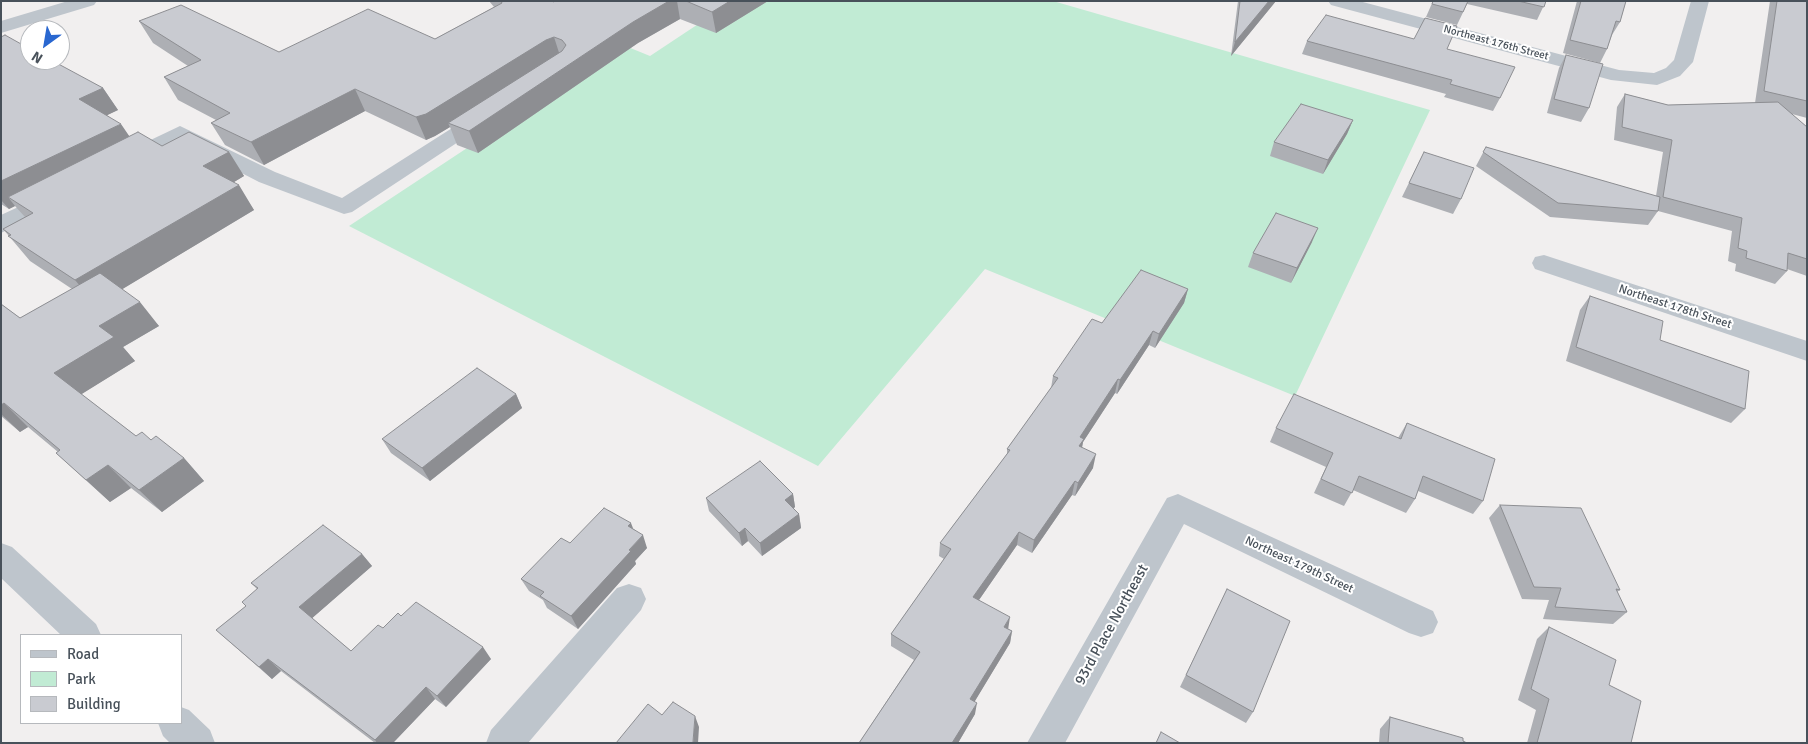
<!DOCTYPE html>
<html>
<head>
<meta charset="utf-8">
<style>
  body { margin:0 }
  #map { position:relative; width:1808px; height:744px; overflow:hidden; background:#f1efef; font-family:Signika,sans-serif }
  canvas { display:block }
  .frame { position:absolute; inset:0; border:2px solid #48515a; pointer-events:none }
  .legend { position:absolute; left:20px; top:634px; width:162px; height:90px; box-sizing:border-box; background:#fff; border:1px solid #b6b9bd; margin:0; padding:6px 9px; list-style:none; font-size:15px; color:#48515a }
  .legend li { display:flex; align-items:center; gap:10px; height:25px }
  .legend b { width:25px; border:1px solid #b6b9bd }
  .north { position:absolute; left:20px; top:20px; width:50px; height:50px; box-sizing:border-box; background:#fff; border:1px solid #b6b9bd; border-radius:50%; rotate:212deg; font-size:14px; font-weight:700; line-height:20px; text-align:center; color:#48515a }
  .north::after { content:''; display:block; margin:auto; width:18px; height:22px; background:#2967d0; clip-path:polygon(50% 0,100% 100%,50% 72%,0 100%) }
</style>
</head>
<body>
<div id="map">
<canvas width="1808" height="744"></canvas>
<div class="frame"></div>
<ul class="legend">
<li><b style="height:6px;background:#bec5cc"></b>Road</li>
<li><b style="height:14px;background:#c1ebd4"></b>Park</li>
<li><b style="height:14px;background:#c9cbd1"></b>Building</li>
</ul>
<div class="north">N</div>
</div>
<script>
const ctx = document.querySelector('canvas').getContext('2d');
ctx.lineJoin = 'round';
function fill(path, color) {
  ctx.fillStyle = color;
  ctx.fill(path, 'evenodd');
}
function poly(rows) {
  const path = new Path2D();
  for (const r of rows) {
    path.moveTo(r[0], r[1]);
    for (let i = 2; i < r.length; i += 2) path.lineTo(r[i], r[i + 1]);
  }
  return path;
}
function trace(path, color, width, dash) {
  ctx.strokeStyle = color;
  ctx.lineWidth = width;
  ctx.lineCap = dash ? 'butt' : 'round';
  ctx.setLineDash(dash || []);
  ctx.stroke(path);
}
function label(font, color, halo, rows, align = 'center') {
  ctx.font = font + ' Signika,sans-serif';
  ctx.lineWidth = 4;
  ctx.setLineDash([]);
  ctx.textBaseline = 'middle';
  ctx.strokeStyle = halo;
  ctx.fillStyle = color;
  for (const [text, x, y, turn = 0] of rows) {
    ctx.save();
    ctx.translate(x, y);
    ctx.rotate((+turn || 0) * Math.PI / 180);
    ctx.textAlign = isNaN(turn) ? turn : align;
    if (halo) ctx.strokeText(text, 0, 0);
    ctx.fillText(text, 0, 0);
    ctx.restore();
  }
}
const green = poly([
  [733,1,1053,1,1430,110,1295,396,985,269,818,466,349,226,623,45,650,56]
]);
const minor = poly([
  [68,1,97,1,94,5,1,33,1,21,68,1],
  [1328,1,1359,1,1619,70,1654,73,1666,68,1674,60,1691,1,1709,1,1693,62,1680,76,1657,85,1611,80,1331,5,1328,1],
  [486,109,493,111,497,115,493,119,352,212,344,214,259,182,180,141,133,166,125,168,117,166,114,161,117,156,180,126,275,172,342,198,479,111,486,109],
  [55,190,63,192,67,197,63,202,1,233,1,215,55,190],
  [1544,255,1807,341,1807,361,1535,269,1532,263,1535,257,1544,255],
  [1178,494,1433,611,1438,622,1433,633,1421,637,1409,633,1184,524,1065,743,1027,743,1167,498,1178,494],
  [1,543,12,547,96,624,101,635,61,635,1,578,1,543],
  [629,584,641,588,646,599,641,610,528,743,486,743,491,730,617,588,629,584],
  [181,707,189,710,210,730,215,743,170,743,163,736,158,723,181,723,181,707]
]);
const wall = poly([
  [489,1,552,1,553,2,555,1,768,1,716,33,680,19,638,43,478,153,457,145,450,127,435,136,426,140,365,111,264,165,225,145,211,123,216,120,178,100,164,77,188,66,153,43,139,21,279,52,435,39,494,7],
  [1238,1,1276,1,1231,56],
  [1433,1,1546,1,1537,20,1467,4,1457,25,1426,17],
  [1577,1,1626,1,1620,22,1612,35,1607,49,1600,63,1563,53],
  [1770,1,1807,1,1807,118,1792,114,1807,127,1807,276,1787,269,1787,271,1775,284,1735,271,1736,264,1728,261,1732,231,1658,211,1648,225,1550,217,1476,166,1486,147,1656,196,1663,152,1614,140,1617,107,1625,94,1668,105,1755,103],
  [1,37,103,88,118,110,107,115,129,136,162,146,229,152,244,176,234,182,254,210,122,289,159,326,123,347,135,361,81,394,136,436,151,440,184,458,204,481,162,512,131,488,110,502,56,453,58,452,28,427,20,432,1,416,1,304,20,318,72,289,30,261,3,229,25,217,15,206,9,209,1,204],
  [1307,41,1447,49,1500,98,1493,111,1444,97,1446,94,1302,54],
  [1566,55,1589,108,1581,122,1547,113,1559,68],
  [1353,120,1347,134,1323,174,1270,156,1274,142],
  [1424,152,1461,199,1453,214,1402,197],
  [1312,242,1291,283,1248,267,1253,253],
  [1188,289,1184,303,1155,348,1149,345,1117,394,1115,393,1083,442,1082,447,1093,468,1075,496,1072,495,1032,553,1017,545,979,600,1008,629,1012,631,1010,643,974,702,975,714,958,743,859,743,914,660,891,646,891,634,944,559,939,556,940,543,1007,454,1007,449,1051,388,1053,376,1102,323],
  [1590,296,1745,409,1731,423,1566,361,1580,310],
  [516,394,522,408,430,481,391,453,382,439],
  [1407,423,1483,501,1473,514,1418,491,1415,499,1406,513,1353,490,1344,506,1314,493,1326,467,1270,442,1276,428,1398,438],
  [793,494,795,507,793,509,799,514,801,528,762,556,748,541,742,546,709,511,706,498],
  [1500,505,1620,590,1617,592,1627,612,1613,624,1543,619,1549,600,1522,599,1489,518],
  [634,529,647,548,635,561,636,564,578,629,547,608,543,600,529,591,521,579,570,543],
  [362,554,372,566,312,618,351,651,401,616,491,659,446,707,435,699,393,743,375,743,281,671,272,679,216,630,246,606,257,589,251,583],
  [1227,589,1253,712,1246,723,1180,687],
  [1549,627,1609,685,1631,743,1527,743,1536,710,1518,700,1537,639],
  [1390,717,1463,741,1467,743,1379,743,1380,729]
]);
const shadedWall = poly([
  [669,1,677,1,680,19,638,43,478,153,469,131,633,22],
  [730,1,768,1,716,33,712,12],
  [1269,1,1276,1,1231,56,1235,42],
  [554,37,561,59,448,123,450,127,435,136,426,140,416,117,546,40],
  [103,88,118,110,95,121,79,99],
  [355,89,365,111,264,165,251,142],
  [1353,120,1347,134,1323,174,1328,160],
  [121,124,136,146,8,197,15,206,9,209,1,200,1,181],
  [229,152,244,176,219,191,203,166],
  [239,185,254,210,96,305,75,280],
  [1318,228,1312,242,1291,283,1297,268],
  [1188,289,1184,303,1155,348,1159,334],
  [140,302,159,326,123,347,135,361,77,397,54,373,99,326],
  [1153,331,1149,345,1117,394,1120,380],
  [1118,379,1115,393,1083,442,1081,453,1076,459,1080,437],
  [516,394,522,408,430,481,422,468],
  [4,403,28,427,20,432,1,414,1,405],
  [1096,454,1093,468,1075,496,1078,483],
  [184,458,204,481,162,512,139,490],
  [108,465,131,488,110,502,86,480],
  [1075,481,1072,495,1032,553,1034,540],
  [793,494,795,507,787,513,785,500],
  [799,514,801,528,762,556,760,543],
  [631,523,636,536,628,526],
  [745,528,748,541,742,546,739,533],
  [1019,532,1017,545,972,610,973,597],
  [643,535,647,548,635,561,636,564,578,629,571,616],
  [362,554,372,566,310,620,299,607],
  [1010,617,1008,630,1004,627],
  [1012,631,1010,643,969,711,970,699],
  [483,647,491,659,446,707,437,696],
  [268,659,281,671,272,679,259,667],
  [426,687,435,699,393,743,377,743,375,740],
  [977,703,975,714,958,743,952,743],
  [695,716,699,727,698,743,693,743]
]);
const building = poly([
  [501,1,552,1,553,2,555,1,669,1,633,22,469,131,448,123,562,51,566,45,562,40,554,37,546,40,426,114,416,117,355,89,251,142,211,123,230,113,164,77,201,60,139,21,181,5,279,52,368,9,435,39,502,3,501,1],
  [686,1,730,1,712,12,686,1],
  [1240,1,1269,1,1235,42,1240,1],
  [1433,1,1468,1,1463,12,1432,4,1433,1],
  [1518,1,1546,1,1544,7,1518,1],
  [1581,1,1626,1,1620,22,1616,21,1607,49,1570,40,1581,1],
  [1777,1,1807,1,1807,101,1764,91,1777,1],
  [1326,15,1414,39,1425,18,1457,26,1447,49,1515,67,1500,98,1450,84,1452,80,1307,41,1326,15],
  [5,35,30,49,30,60,51,60,103,88,79,99,121,124,1,181,1,37,5,35],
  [1566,55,1603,64,1589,108,1554,99,1566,55],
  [1625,94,1668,105,1778,102,1807,127,1807,259,1788,253,1787,271,1746,258,1747,251,1738,248,1742,218,1663,197,1672,140,1622,127,1625,94],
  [1301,104,1353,120,1328,160,1274,142,1301,104],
  [138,132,162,146,189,132,229,152,203,166,239,185,75,280,8,236,11,235,3,229,33,213,8,197,138,132],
  [1486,147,1660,197,1658,211,1558,203,1483,152,1486,147],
  [1424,152,1474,168,1461,199,1409,183,1424,152],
  [1276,213,1318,228,1297,268,1253,253,1276,213],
  [1141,270,1188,289,1159,334,1153,331,1120,380,1118,379,1080,437,1084,439,1079,446,1096,454,1078,483,1075,481,1034,540,1019,532,973,597,1010,617,1004,627,1012,631,970,699,977,703,952,743,859,743,920,652,891,634,951,549,940,543,1010,450,1007,449,1058,378,1053,376,1092,319,1102,323,1141,270],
  [100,273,140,302,99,326,114,337,54,373,136,436,142,432,151,440,156,436,184,458,139,490,108,465,86,480,56,453,60,450,4,403,1,405,1,304,20,318,100,273],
  [1590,296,1663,321,1660,340,1749,371,1745,409,1576,347,1590,296],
  [477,368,516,394,422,468,382,439,477,368],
  [1294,394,1401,439,1407,423,1495,459,1483,501,1423,476,1415,499,1359,476,1352,493,1321,479,1333,453,1276,428,1294,394],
  [760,461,793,494,785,500,799,514,760,543,745,528,739,533,706,498,760,461],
  [1500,505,1581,508,1620,590,1616,589,1627,612,1555,607,1561,588,1534,587,1500,505],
  [604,508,631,523,628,526,643,535,629,550,631,551,571,616,540,596,544,592,521,579,561,538,570,543,604,508],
  [323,525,362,554,299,607,351,651,378,625,383,628,398,613,401,616,416,602,483,647,437,696,426,687,375,740,268,659,259,667,216,630,246,606,242,602,258,588,251,583,323,525],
  [1227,589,1290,621,1253,712,1186,675,1227,589],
  [1549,627,1616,660,1609,685,1641,701,1631,743,1537,743,1549,699,1531,689,1549,627],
  [673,702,695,716,693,742,694,743,616,743,648,704,662,715,673,702],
  [1390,717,1463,738,1463,741,1467,743,1388,743,1390,717],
  [1161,732,1180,743,1156,743,1161,732]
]);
const farStreetnames = [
  ["Northeast 176th Street",1496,43,15]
];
const streetNames = [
  ["Northeast 178th Street",1675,307,18],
  ["Northeast 179th Street",1299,565,25]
];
const nearStreetnames = [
  ["93rd Place Northeast",1112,625,-61]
];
fill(green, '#c1ebd4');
fill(minor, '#bec5cc');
fill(wall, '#adafb4');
fill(shadedWall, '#8d8e92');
fill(building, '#c9cbd1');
trace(building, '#8d8e92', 1);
label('11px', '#48515a', '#fff', farStreetnames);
label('12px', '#48515a', '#fff', streetNames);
label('15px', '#48515a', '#fff', nearStreetnames);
</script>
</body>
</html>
